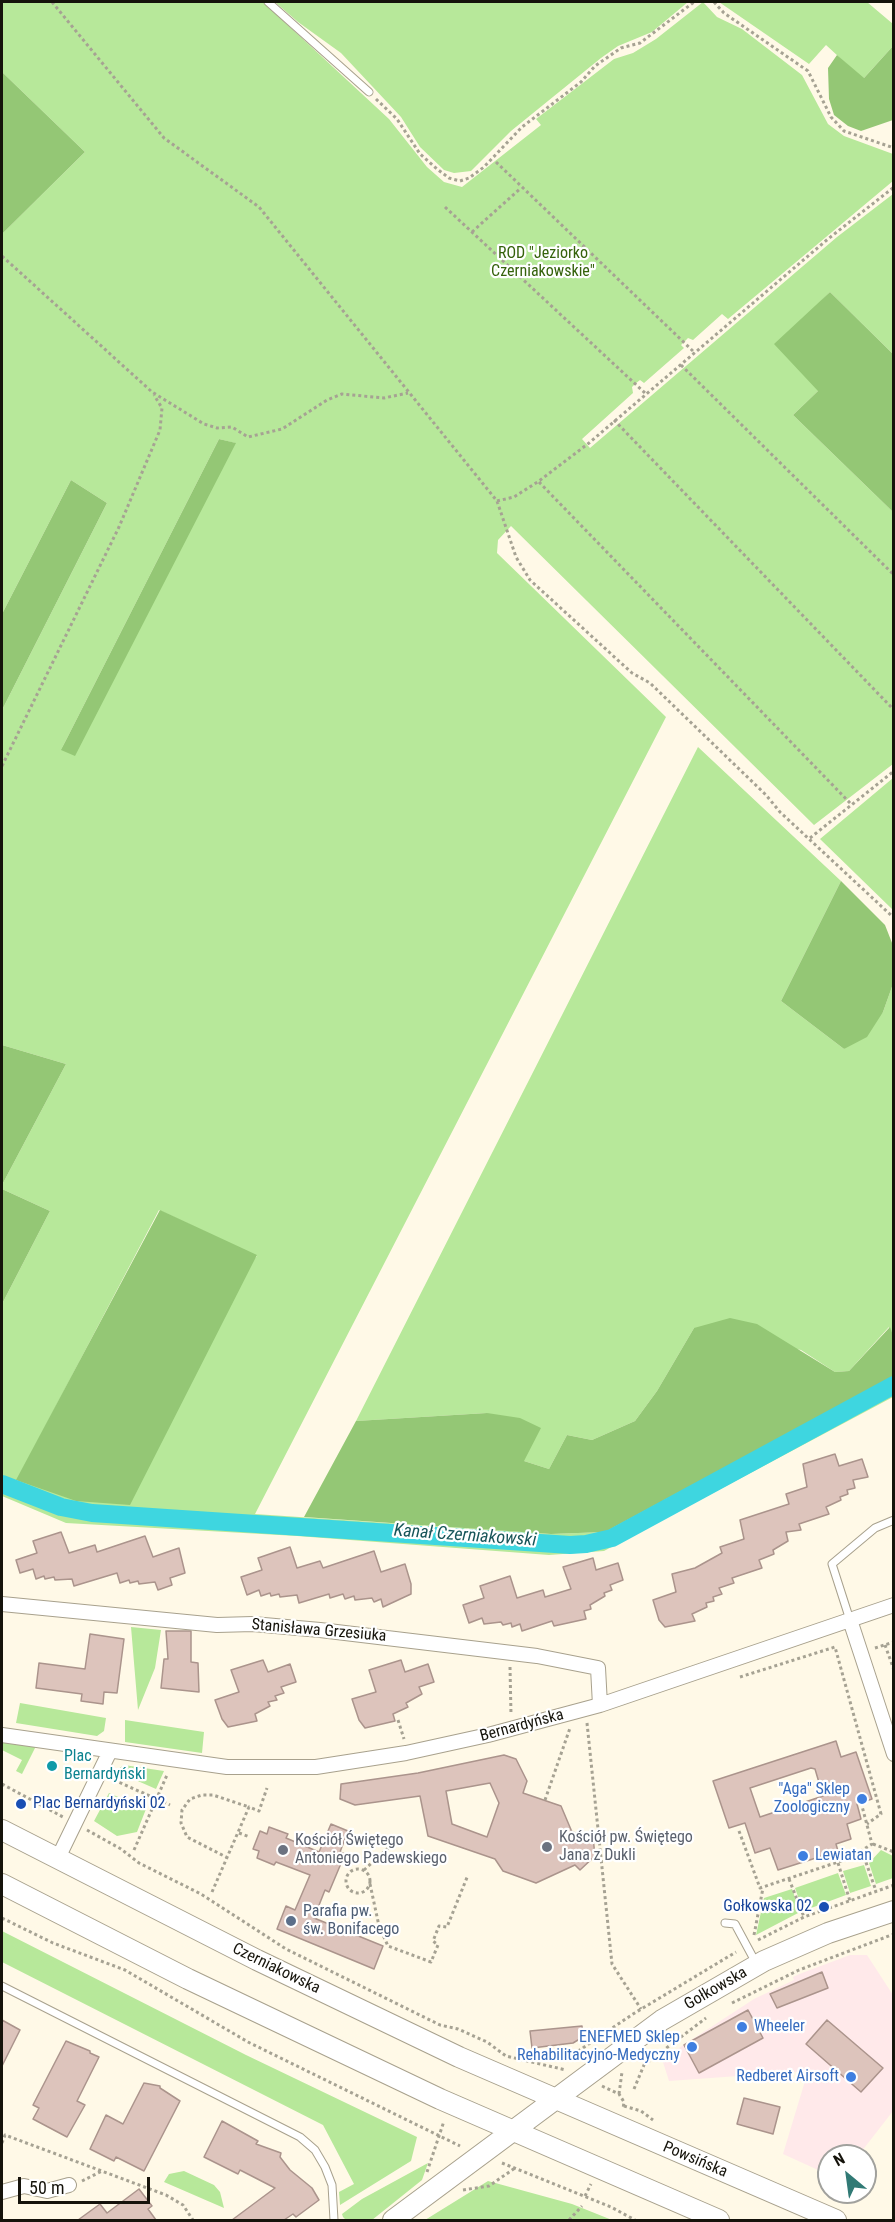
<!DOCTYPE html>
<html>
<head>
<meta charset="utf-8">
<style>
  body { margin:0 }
  #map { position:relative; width:895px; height:2222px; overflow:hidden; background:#fff9e7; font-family:"Roboto Condensed",sans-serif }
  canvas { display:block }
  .frame { position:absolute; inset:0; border:3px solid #15130b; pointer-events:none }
  .north { position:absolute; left:817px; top:2144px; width:60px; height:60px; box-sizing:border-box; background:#fff; border:2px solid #a1a19d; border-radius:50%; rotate:331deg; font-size:16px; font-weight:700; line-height:24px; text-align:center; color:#15130b }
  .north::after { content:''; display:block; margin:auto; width:21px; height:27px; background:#317a75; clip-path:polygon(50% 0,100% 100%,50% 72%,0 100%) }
  .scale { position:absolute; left:18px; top:2177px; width:132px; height:27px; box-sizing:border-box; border:3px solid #15130b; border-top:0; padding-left:8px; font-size:18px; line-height:21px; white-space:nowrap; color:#15130b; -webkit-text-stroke:4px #fff; paint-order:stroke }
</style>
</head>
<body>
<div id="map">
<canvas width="895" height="2222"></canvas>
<div class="frame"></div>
<div class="north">N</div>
<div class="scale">50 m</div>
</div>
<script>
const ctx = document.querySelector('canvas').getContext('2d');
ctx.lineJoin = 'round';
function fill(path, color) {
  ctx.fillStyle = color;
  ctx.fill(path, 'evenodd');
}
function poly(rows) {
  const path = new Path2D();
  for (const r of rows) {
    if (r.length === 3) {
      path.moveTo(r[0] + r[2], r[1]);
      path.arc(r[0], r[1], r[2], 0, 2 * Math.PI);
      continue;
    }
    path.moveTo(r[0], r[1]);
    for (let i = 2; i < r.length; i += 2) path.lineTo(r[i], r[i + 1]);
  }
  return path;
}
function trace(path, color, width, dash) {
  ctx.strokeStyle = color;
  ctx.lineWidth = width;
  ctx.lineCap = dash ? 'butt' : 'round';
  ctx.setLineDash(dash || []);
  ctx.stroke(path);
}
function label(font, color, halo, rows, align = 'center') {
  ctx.font = font + ' "Roboto Condensed",sans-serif';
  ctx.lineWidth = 4.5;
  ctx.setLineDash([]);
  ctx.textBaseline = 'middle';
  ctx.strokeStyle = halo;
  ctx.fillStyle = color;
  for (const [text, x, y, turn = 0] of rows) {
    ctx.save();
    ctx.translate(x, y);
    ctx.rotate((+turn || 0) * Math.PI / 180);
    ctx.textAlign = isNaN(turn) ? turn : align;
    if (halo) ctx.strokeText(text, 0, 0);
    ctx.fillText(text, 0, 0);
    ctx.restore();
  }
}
const commercial = poly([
  [850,1955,867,1955,893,1995,893,2111,858,2156,829,2156,829,2175,783,2154,808,2071,669,2081,662,2059,754,1999,794,1980,793,1977,802,1973]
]);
const green = poly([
  [2,2,263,2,389,119,427,167,444,182,462,187,541,125,536,119,614,59,633,53,656,39,703,2,717,17,742,29,802,75,828,124,844,136,893,154,893,181,728,319,722,314,693,340,688,338,681,345,684,348,644,383,640,380,635,384,632,387,633,393,582,439,590,448,837,237,893,194,893,354,830,292,822,300,818,391,793,415,893,512,893,764,814,825,511,526,498,540,497,553,666,717,255,1514,551,1534,605,1532,893,1378,893,1397,604,1551,549,1555,297,1536,66,1523,2,1496,2,1304,50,1211,2,1189,2,1185,66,1064,2,1045,2,710,107,503,71,480,2,614,2,234,85,152,2,72],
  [219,439,235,443,61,750],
  [159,1210,257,1256,17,1481,17,1480],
  [275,2,688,2,652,32,618,46,601,58,511,131,471,171,454,173,444,170,420,147,401,117,341,53,298,22],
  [719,2,867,2,893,24,893,46,863,79,826,45,809,64],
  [698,747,841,881,781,1001,844,1049,883,1012,893,984,893,1335,889,1327,849,1371,835,1372,801,1350,694,1328,657,1391,635,1421,592,1440,567,1435,549,1469,524,1461,487,1413,356,1421],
  [893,778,893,910,820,839],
  [131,1627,161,1630,155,1668,138,1710],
  [20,1703,106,1718,104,1731,97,1736,16,1723],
  [125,1720,204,1732,202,1753,125,1742],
  [2,1741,36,1746,22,1774,16,1771,22,1760,2,1750],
  [124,1765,164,1771,156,1789,115,1771],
  [109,1793,146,1809,137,1832,117,1836,94,1821],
  [881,1850,893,1856,893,1878,876,1884,869,1863],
  [864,1865,871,1886,850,1893,843,1871],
  [838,1873,846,1895,803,1911,795,1888],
  [792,1889,800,1912,756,1935,764,1898],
  [2,1931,246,2055,417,2137,411,2161,340,2205,339,2192,354,2184,323,2125,2,1962],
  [428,2163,422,2180,372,2220,346,2220,343,2217,342,2214,362,2199],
  [184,2171,214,2185,220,2192,224,2208,164,2182,169,2174],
  [488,2181,572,2204,612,2220,425,2220]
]);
const forest = poly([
  [893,46,893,120,861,131,848,126,834,115,829,99,828,68,837,55,864,78],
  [2,72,85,152,2,234],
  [830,292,893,354,893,512,793,415,818,391,774,344],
  [219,439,236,443,75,756,61,750],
  [71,480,107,503,2,710,2,614],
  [841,881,885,925,894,948,893,984,883,1012,867,1037,844,1049,781,1001],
  [2,1045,66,1064,2,1185],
  [2,1189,50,1211,2,1304],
  [160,1210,257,1255,130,1505,76,1501,16,1480],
  [730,1318,757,1324,835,1372,849,1371,890,1327,893,1335,893,1377,605,1532,551,1534,304,1517,356,1421,487,1413,520,1418,541,1428,524,1461,549,1469,567,1435,592,1440,635,1421,657,1391,694,1328]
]);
const canal = poly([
  [2,1484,61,1507,92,1513,570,1545,586,1544,612,1538,894,1385]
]);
const building = poly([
  [835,1454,839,1466,862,1459,868,1477,853,1480,855,1488,847,1490,848,1494,840,1497,841,1500,826,1507,829,1514,799,1524,801,1530,786,1532,788,1541,773,1550,774,1554,759,1560,762,1568,732,1578,734,1583,719,1588,722,1594,713,1597,714,1601,706,1603,707,1607,692,1614,695,1621,665,1627,659,1620,653,1600,676,1592,672,1574,695,1568,722,1553,720,1547,744,1539,740,1520,789,1504,786,1494,807,1487,803,1464,835,1454],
  [61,1532,69,1553,95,1545,97,1552,145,1536,153,1557,179,1548,185,1573,170,1578,172,1585,158,1590,155,1582,139,1584,138,1581,130,1583,129,1580,120,1583,117,1573,74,1586,72,1579,55,1580,54,1577,45,1579,44,1576,36,1579,33,1569,20,1573,16,1560,37,1553,33,1541,61,1532],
  [290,1547,297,1568,320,1561,323,1568,374,1551,381,1572,405,1564,411,1584,411,1594,383,1607,381,1599,374,1602,372,1598,355,1600,354,1596,345,1599,343,1594,330,1598,329,1594,299,1603,297,1595,280,1597,279,1594,271,1596,270,1593,261,1596,259,1590,247,1595,241,1577,262,1570,258,1558,290,1547],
  [593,1558,596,1570,618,1563,623,1580,610,1585,612,1590,604,1593,605,1596,590,1605,591,1609,584,1611,586,1619,554,1626,552,1621,522,1631,520,1624,512,1627,511,1623,503,1625,501,1622,484,1624,482,1618,469,1623,463,1605,484,1598,480,1586,510,1576,517,1598,543,1590,545,1597,571,1589,563,1567,593,1558],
  [166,1631,191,1631,191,1662,198,1663,199,1692,161,1688,164,1659,168,1659,166,1631],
  [90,1634,124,1639,117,1693,104,1692,103,1704,81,1701,82,1694,36,1688,39,1663,85,1669,90,1634],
  [263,1660,268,1672,290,1664,296,1682,281,1687,284,1693,275,1696,277,1700,268,1702,270,1706,255,1714,257,1721,228,1727,222,1719,215,1700,239,1692,231,1670,263,1660],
  [401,1660,405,1672,428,1664,434,1682,419,1687,422,1694,406,1703,408,1707,393,1714,395,1721,365,1728,359,1720,352,1699,376,1692,369,1670,401,1660],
  [836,1741,841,1757,856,1752,872,1799,857,1804,861,1819,847,1824,851,1839,836,1844,838,1851,778,1870,770,1848,755,1853,745,1823,729,1828,713,1781,836,1741],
  [811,1768,815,1769,823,1796,760,1817,750,1788,811,1768],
  [504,1755,516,1759,527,1781,523,1793,561,1806,572,1832,593,1837,595,1856,580,1870,575,1865,536,1883,503,1871,495,1859,428,1836,420,1796,355,1805,340,1799,341,1784,418,1773,504,1755],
  [490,1783,499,1803,487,1837,452,1824,446,1791,490,1783],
  [331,1824,348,1831,340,1852,345,1854,329,1892,325,1890,314,1918,383,1946,374,1969,277,1929,286,1906,295,1910,310,1875,276,1862,274,1865,257,1858,259,1851,253,1849,260,1831,267,1834,269,1827,288,1834,286,1838,319,1852,331,1824],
  [822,1972,828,1988,777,2008,770,1994,822,1972],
  [748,2010,763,2038,699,2073,684,2045,748,2010],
  [2,2020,20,2030,2,2066,2,2020],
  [827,2020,883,2068,861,2092,806,2044,827,2020],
  [582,2026,583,2037,573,2043,532,2048,530,2031,582,2026],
  [66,2041,90,2051,90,2053,99,2057,77,2101,85,2105,67,2137,33,2119,39,2108,33,2105,66,2041],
  [144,2083,160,2086,160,2088,180,2101,144,2171,116,2157,114,2161,90,2149,106,2115,123,2124,144,2083],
  [744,2098,780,2107,773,2134,737,2124,744,2098],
  [222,2121,258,2141,256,2144,281,2153,280,2157,290,2170,312,2188,319,2200,296,2217,293,2214,284,2220,232,2220,275,2188,240,2170,238,2174,204,2157,222,2121],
  [139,2189,152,2206,148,2209,156,2220,78,2220,100,2204,107,2213,139,2189]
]);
const path = poly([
  [52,2,164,138,259,207,497,501,516,557,530,580,632,673,650,683,766,795,780,812,894,918],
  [714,2,724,13,808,71,831,117,844,131,894,148],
  [376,99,397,119,420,154,437,169,449,178,460,181,469,178,484,167,522,127,581,82,595,66,621,48,640,43,694,2],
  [496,162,695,353],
  [445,207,645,393],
  [472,232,521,188],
  [2,256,152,392,204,424,217,428,232,427,248,437,282,429,327,400,342,394,384,398,408,393],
  [681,365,894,575],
  [614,420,894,710],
  [539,482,851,804],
  [497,501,514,497,539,481,589,443,828,239,894,187],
  [2,766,119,527,160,430,162,408,154,395],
  [810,838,894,771],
  [885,1645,894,1670],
  [875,1648,894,1642],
  [510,1667,511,1715],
  [740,1677,835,1647,881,1814,867,1824],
  [398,1720,404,1739],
  [587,1723,612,1964,641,2009],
  [114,1780,170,1805],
  [2,1784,63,1817],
  [545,1800,570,1728],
  [87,1830,121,1849,139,1863,201,1894,286,1949,440,2025,458,2029,487,2042,506,2056,566,2070],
  [739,1831,760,1888,850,1858,840,1850],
  [239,1833,250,1837],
  [873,1844,894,1852],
  [134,1850,167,1775],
  [862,1851,876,1891],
  [228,1858,187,1837,181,1823,182,1810,190,1799,202,1795,213,1795,249,1807],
  [850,1858,872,1844,862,1806],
  [838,1863,850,1901],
  [358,1881,12],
  [364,1870,395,1842],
  [789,1879,804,1917],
  [370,1884,379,1926,388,1946,431,1962,438,1945,433,1941,439,1926,447,1927,468,1875],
  [212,1892,249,1807,259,1811,267,1788],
  [2,1918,53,1943,125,1970,248,2042,460,2146],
  [754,1935,763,1888],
  [758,1940,804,1917,894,1885],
  [732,2003,799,1970,894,1934],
  [568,2058,633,2014,736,1952],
  [830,2080,837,2072],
  [602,2086,619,2094,624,2102,623,2109],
  [634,2089,644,2065,706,2018],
  [619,2094,622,2072],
  [624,2106,641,2111,653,2120],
  [2,2143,5,2135,166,2195,183,2205,193,2220],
  [502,2163,611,2207,635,2220],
  [427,2172,444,2121],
  [82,2181,102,2171],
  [463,2190,489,2186,515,2168],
  [585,2196,591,2184],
  [569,2220,582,2206]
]);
const lane = poly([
  [268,2,369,92],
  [850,1620,832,1564,875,1528,894,1520],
  [725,1923,735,1924,756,1963],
  [2,1986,300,2137,315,2150,325,2167,332,2185,334,2220]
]);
const street = poly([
  [2,1604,217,1625,253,1624,320,1630,537,1656,598,1668,600,1705],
  [850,1620,894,1754],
  [2,1735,227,1767,316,1767,406,1753,488,1735,600,1705,894,1605],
  [58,1858,110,1751],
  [2,2192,24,2186,47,2191,69,2185]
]);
const secondary = poly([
  [2,1830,257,1960,459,2057,836,2220],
  [2,1884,188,1979,440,2099,719,2220],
  [393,2220,662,2020,764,1961,828,1933,894,1911]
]);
const markers = [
  [52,1766,6,"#0f9aa8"],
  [862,1799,6,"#3f7fe0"],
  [21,1804,6,"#1a4fb4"],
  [547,1847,6,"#6b7280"],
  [283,1850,6,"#6b7280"],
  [803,1856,6,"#3f7fe0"],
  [824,1907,6,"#1a4fb4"],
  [291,1921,6,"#5c6f8a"],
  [742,2027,6,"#3f7fe0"],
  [692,2047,6,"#3f7fe0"],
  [851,2077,6,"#3f7fe0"]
];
const parkNames = [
  ["ROD \"Jeziorko",543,254],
  ["Czerniakowskie\"",543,272]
];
const streetNames = [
  ["Stanisława Grzesiuka",319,1631,5],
  ["Bernardyńska",522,1726,-15],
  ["Czerniakowska",276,1969,26],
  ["Gołkowska",716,1989,-30],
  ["Powsińska",695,2160,23]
];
const cultureNames = [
  ["Plac",64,1757],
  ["Bernardyński",64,1775]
];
const shopNames = [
  ["\"Aga\" Sklep",850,1790],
  ["Zoologiczny",850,1808],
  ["Lewiatan",815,1856,"left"],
  ["Wheeler",754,2027,"left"],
  ["ENEFMED Sklep",680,2038],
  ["Rehabilitacyjno-Medyczny",680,2056],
  ["Redberet Airsoft",839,2077]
];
const transitNames = [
  ["Plac Bernardyński 02",33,1804],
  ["Gołkowska 02",812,1907,"right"]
];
const worshipNames = [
  ["Kościół pw. Świętego",559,1838],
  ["Jana z Dukli",559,1856],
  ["Kościół Świętego",295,1841],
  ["Antoniego Padewskiego",295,1859]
];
const serviceNames = [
  ["Parafia pw.",303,1912],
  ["św. Bonifacego",303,1930]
];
const waterNames = [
  ["Kanał Czerniakowski",465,1536,4]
];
fill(commercial, '#ffe9ea');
fill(green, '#b7e89a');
fill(forest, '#94c775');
trace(canal, '#3ed6e0', 18);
fill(building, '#ddc4bc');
trace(building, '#ab948c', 1.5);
trace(lane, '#a8a18d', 9);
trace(street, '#a8a18d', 16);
trace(secondary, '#a8a18d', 22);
trace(path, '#a6a293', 3, [3, 3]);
trace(lane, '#fff', 7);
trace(street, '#fff', 14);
trace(secondary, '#fff', 20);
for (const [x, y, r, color] of markers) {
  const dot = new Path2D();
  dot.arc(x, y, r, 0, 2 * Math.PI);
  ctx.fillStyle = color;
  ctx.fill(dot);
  trace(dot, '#fff', 2);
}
label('16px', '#35620b', '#fff', parkNames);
label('16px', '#15130b', '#fff', streetNames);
label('16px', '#0d838f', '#fff', cultureNames, 'left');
label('16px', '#366cbe', '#fff', shopNames, 'right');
label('16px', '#164399', '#fff', transitNames, 'left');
label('16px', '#5b616d', '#fff', worshipNames, 'left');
label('16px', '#4e5e75', '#fff', serviceNames, 'left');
label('italic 18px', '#175559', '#fff', waterNames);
</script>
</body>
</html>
